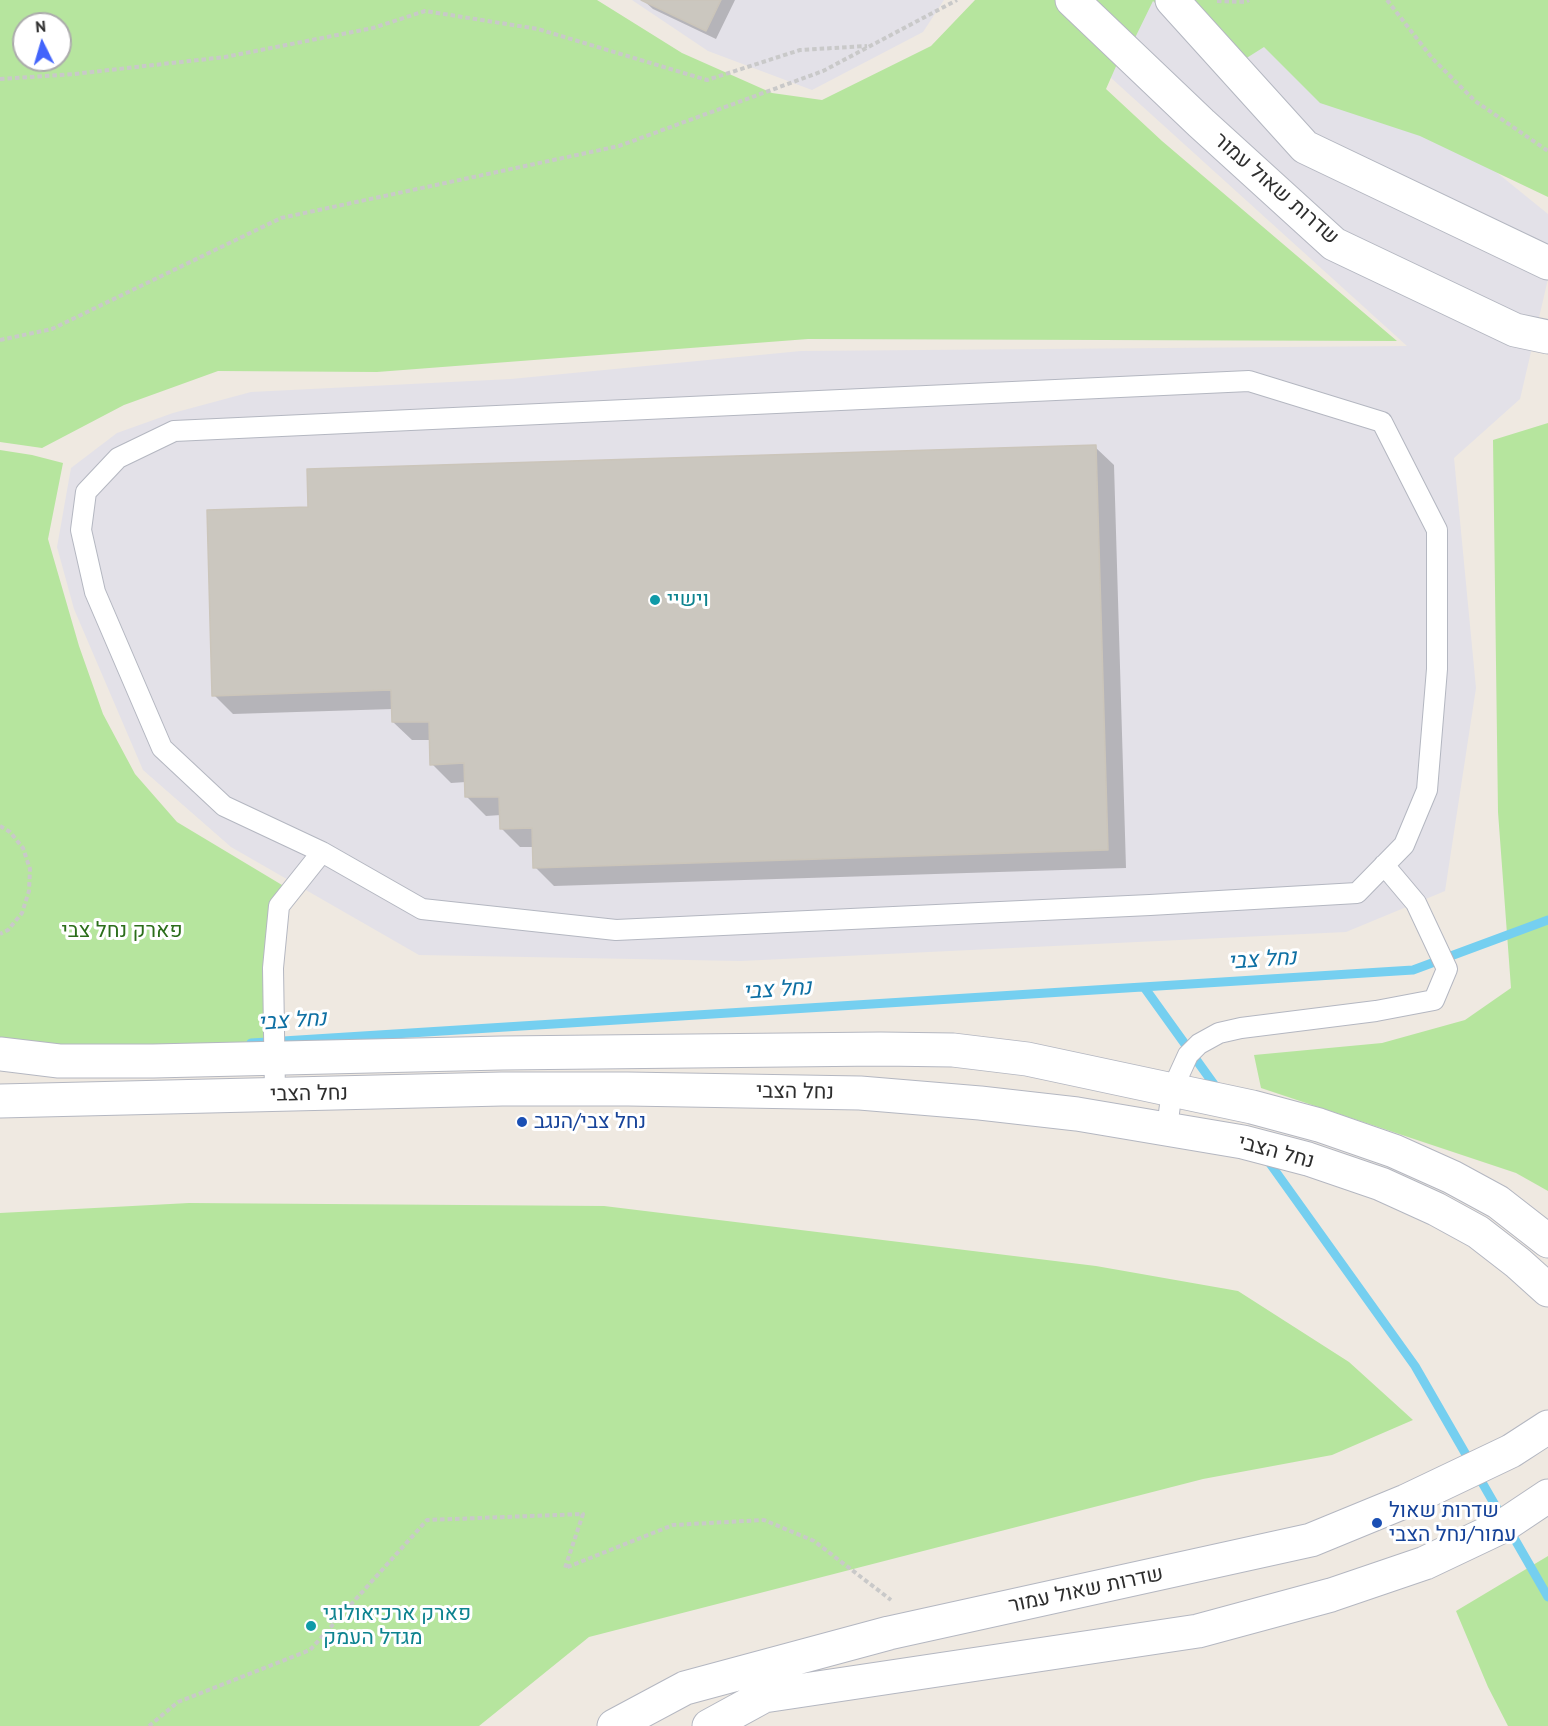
<!DOCTYPE html>
<html>
<head>
<meta charset="utf-8">
<style>
  body { margin:0 }
  #map { position:relative; width:1548px; height:1726px; overflow:hidden; background:#efe9e1; font-family:"PT Sans",sans-serif }
  canvas { display:block }
  .north { position:absolute; left:12px; top:12px; width:60px; height:60px; box-sizing:border-box; background:#fff; border:2px solid #ababab; border-radius:50%; rotate:355deg; font-size:16px; font-weight:700; line-height:24px; text-align:center; color:#2e2e2e }
  .north::after { content:''; display:block; margin:auto; width:21px; height:27px; background:#4264fb; clip-path:polygon(50% 0,100% 100%,50% 72%,0 100%) }
</style>
</head>
<body>
<div id="map">
<canvas width="1548" height="1726"></canvas>
<div class="north">N</div>
</div>
<script>
const ctx = document.querySelector('canvas').getContext('2d');
ctx.lineJoin = 'round';
function fill(path, color) {
  ctx.fillStyle = color;
  ctx.fill(path, 'evenodd');
}
function poly(rows) {
  const path = new Path2D();
  for (const r of rows) {
    path.moveTo(r[0], r[1]);
    for (let i = 2; i < r.length; i += 2) path.lineTo(r[i], r[i + 1]);
  }
  return path;
}
function trace(path, color, width, dash) {
  ctx.strokeStyle = color;
  ctx.lineWidth = width;
  ctx.lineCap = dash ? 'butt' : 'round';
  ctx.setLineDash(dash || []);
  ctx.stroke(path);
}
function label(font, color, halo, rows, align = 'center') {
  ctx.font = font + ' "PT Sans",Heebo,sans-serif';
  ctx.lineWidth = 6;
  ctx.setLineDash([]);
  ctx.textBaseline = 'middle';
  ctx.strokeStyle = halo;
  ctx.fillStyle = color;
  for (const [text, x, y, turn = 0] of rows) {
    ctx.save();
    ctx.translate(x, y);
    ctx.rotate((+turn || 0) * Math.PI / 180);
    ctx.textAlign = isNaN(turn) ? turn : align;
    if (halo) ctx.strokeText(text, 0, 0);
    ctx.fillText(text, 0, 0);
    ctx.restore();
  }
}
const industrial = poly([
  [632,0,944,0,923,32,812,90,708,51],
  [1025,0,1284,0,1548,214,1548,279,1520,399,1454,458,1476,688,1445,891,1346,932,741,961,419,955,231,847,143,770,74,609,57,547,71,468,117,433,173,413,251,392,511,379,801,351,1407,346]
]);
const green = poly([
  [0,0,597,0,682,53,772,93,822,100,931,46,975,0,1548,0,1548,197,1420,136,1320,103,1264,47,1245,59,1201,47,1153,1,1132,44,1117,64,1106,89,1162,141,1397,341,808,339,377,372,218,371,124,405,42,448,0,442],
  [24,24,60,24,60,60,24,60],
  [1548,423,1548,1191,1516,1173,1261,1088,1254,1055,1382,1043,1465,1020,1511,988,1498,812,1493,440],
  [0,450,32,455,63,463,48,539,79,646,103,714,135,774,177,822,287,888,263,965,265,1048,93,1052,0,1042],
  [189,1203,604,1206,1096,1266,1238,1291,1349,1362,1413,1420,1332,1455,1203,1479,589,1637,479,1726,0,1726,0,1213],
  [1548,1556,1548,1726,1508,1726,1488,1687,1456,1611]
]);
const shadow = poly([
  [643,0,735,0,716,39,653,9],
  [1095,447,1114,465,1126,868,554,886,535,867,534,847,520,847,502,829,501,815,486,816,467,797,466,782,451,783,432,764,431,740,412,740,393,722,393,709,233,714,214,695,310,508]
]);
const stream = poly([
  [1144,987,1218,1090],
  [251,1043,1413,970,1548,920],
  [1266,1158,1415,1366,1548,1597]
]);
const building = poly([
  [641,0,721,0,706,31,641,0],
  [1096,445,1108,850,533,868,532,828,500,829,499,797,465,797,464,763,430,765,429,722,392,722,391,690,212,696,207,510,308,507,307,469,1096,445]
]);
const path = poly([
  [1387,0,1432,58,1475,101,1548,151],
  [1217,1,1245,2,1249,0],
  [0,79,74,74,225,57,373,28,425,11,538,29,707,80,800,50,867,46],
  [0,340,52,329,281,218,619,146,823,71,957,0],
  [0,826,10,832,23,848,30,869,29,891,22,913,8,930,0,934],
  [149,1726,178,1702,310,1650,427,1520,583,1514,565,1568,673,1525,764,1520,814,1541,891,1600]
]);
const lane = poly([
  [1249,381,1382,422,1437,530,1437,669,1427,790,1404,845,1357,893,1150,905,616,930,422,909,322,852,224,806,162,748,95,592,81,530,86,492,118,458,174,431,1249,381],
  [275,1094,273,968,279,906,322,852],
  [1167,1128,1172,1090,1188,1055,1199,1044,1219,1033,1241,1028,1376,1011,1434,1000,1447,969,1416,903,1384,865]
]);
const secondary = poly([
  [1072,0,1201,123,1334,244,1515,330,1548,337],
  [1172,0,1305,147,1548,263],
  [0,1054,59,1061,153,1061,502,1053,881,1049,953,1050,1027,1059,1252,1107,1319,1125,1394,1151,1452,1177,1498,1202,1548,1241],
  [0,1101,502,1089,628,1089,860,1093,980,1103,1077,1114,1243,1142,1308,1159,1381,1184,1436,1209,1478,1232,1518,1263,1548,1290],
  [614,1726,685,1688,889,1633,1311,1540,1406,1501,1511,1451,1548,1427],
  [709,1726,764,1696,1198,1631,1331,1595,1425,1563,1503,1526,1548,1496]
]);
const markers = [
  [655,600,6,"#0f9aa8"],
  [522,1122,6,"#1a4fb4"],
  [1377,1523,6,"#1a4fb4"],
  [311,1626,6,"#0f9aa8"]
];
const streetNames = [
  ["שדרות שאול עמור",1276,189,41],
  ["נחל הצבי",795,1092,1],
  ["נחל הצבי",309,1094,-1],
  ["נחל הצבי",1276,1152,15],
  ["שדרות שאול עמור",1086,1590,-12]
];
const cultureNames = [
  ["וישיי",667,600],
  ["פארק ארכיאולוגי",323,1614],
  ["מגדל העמק",323,1638]
];
const parkNames = [
  ["פארק נחל צבי",122,931]
];
const transitNames = [
  ["נחל צבי/הנגב",534,1122],
  ["שדרות שאול",1389,1511],
  ["עמור/נחל הצבי",1389,1535]
];
const waterNames = [
  ["נחל צבי",1262,960,-4],
  ["נחל צבי",777,990,-4],
  ["נחל צבי",292,1021,-4]
];
fill(industrial, '#e3e1e8');
fill(green, '#b6e59e');
fill(shadow, '#0003');
trace(stream, '#75cff0', 9);
fill(building, '#cbc7bf');
trace(building, '#cbc5ba', 1.5);
trace(lane, '#b4b7c1', 22);
trace(secondary, '#b4b7c1', 35);
trace(path, '#c9c9c9', 4, [4.5, 3]);
trace(lane, '#fff', 20);
trace(secondary, '#fff', 33);
for (const [x, y, r, color] of markers) {
  const dot = new Path2D();
  dot.arc(x, y, r, 0, 2 * Math.PI);
  ctx.fillStyle = color;
  ctx.fill(dot);
  trace(dot, '#fff', 2);
}
label('21px', '#2e2e2e', '#fff', streetNames);
label('21px', '#0d838f', '#fff', cultureNames, 'left');
label('21px', '#2c6e1b', '#fff', parkNames);
label('21px', '#164399', '#fff', transitNames, 'left');
label('italic 22px', '#0d6fa3', '#fff', waterNames);
</script>
</body>
</html>
